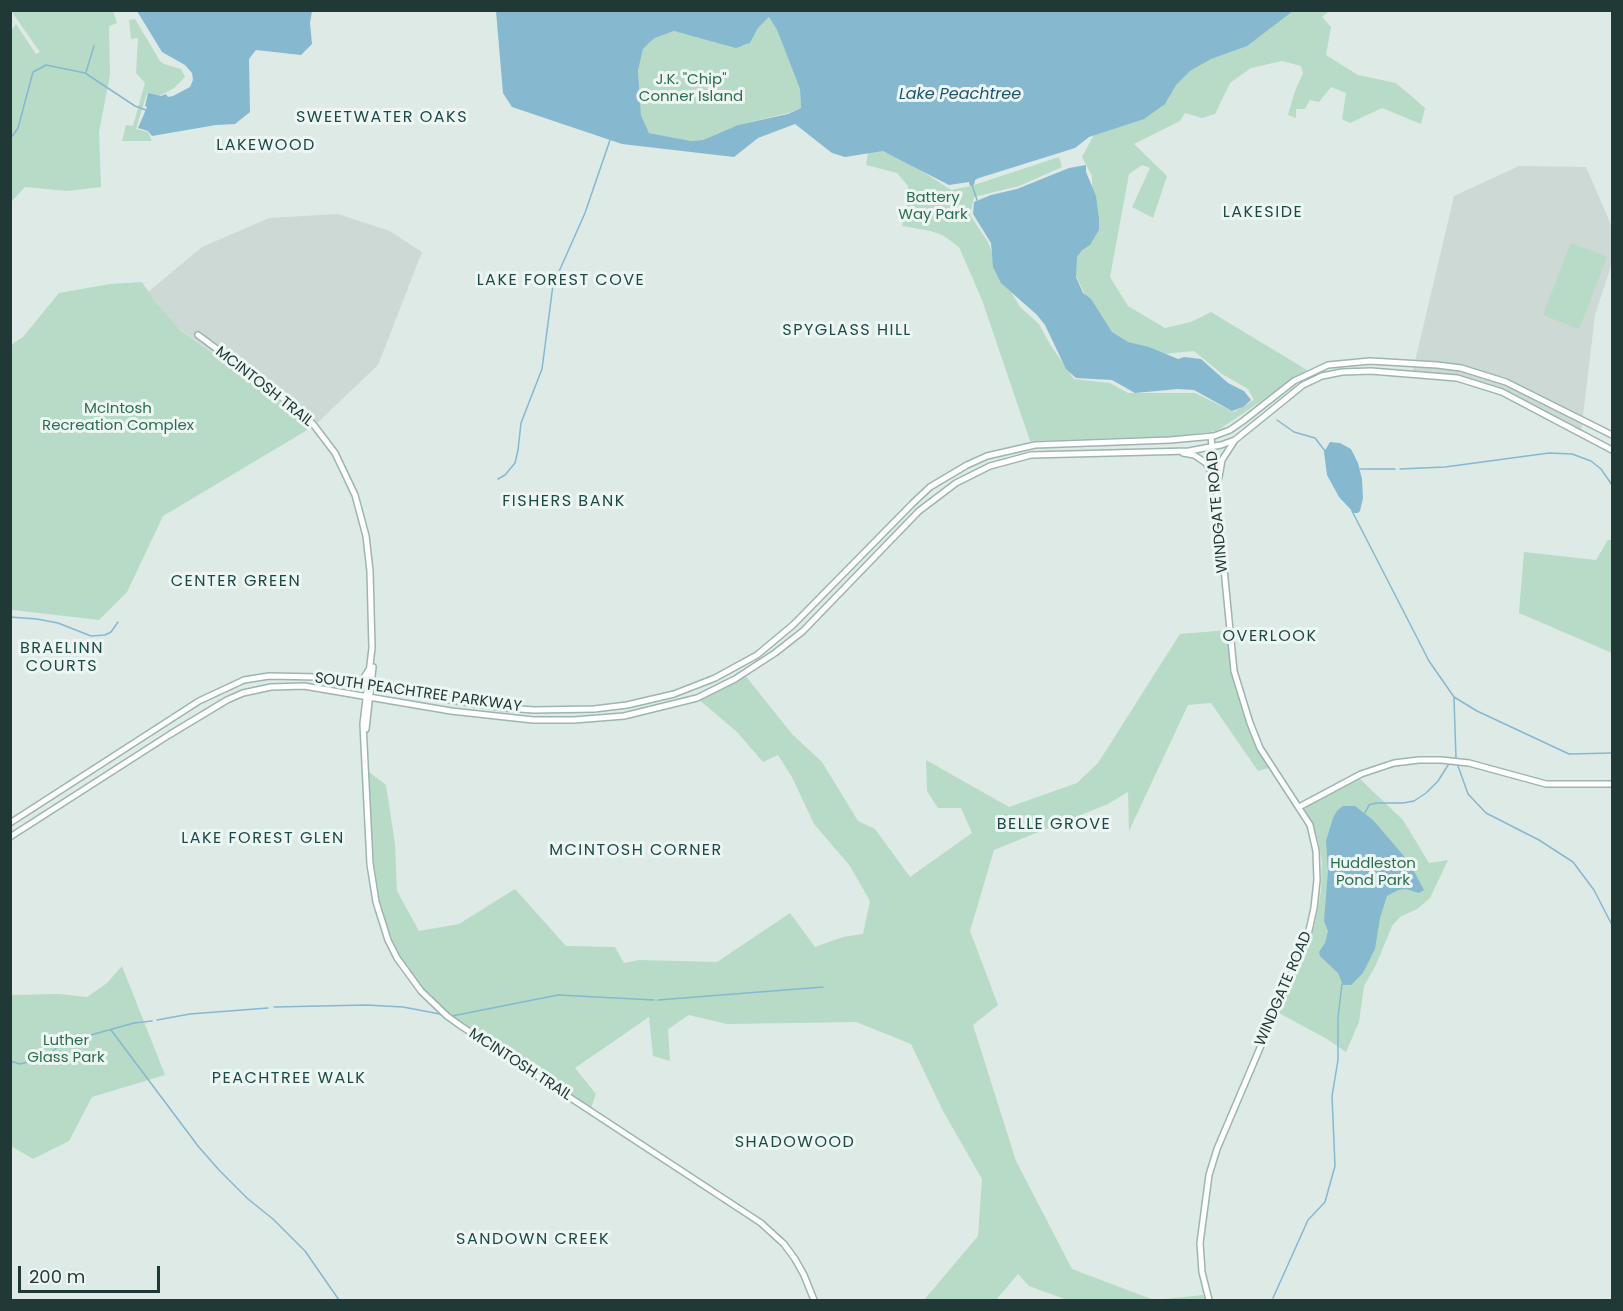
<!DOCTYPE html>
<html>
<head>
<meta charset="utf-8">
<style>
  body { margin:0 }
  #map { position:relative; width:1623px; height:1311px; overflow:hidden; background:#deeae6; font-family:Poppins,sans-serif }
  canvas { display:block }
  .frame { position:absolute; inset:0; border:12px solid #203936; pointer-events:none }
  .scale { position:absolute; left:18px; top:1266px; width:142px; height:27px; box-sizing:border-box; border:3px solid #203936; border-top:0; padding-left:8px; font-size:18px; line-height:21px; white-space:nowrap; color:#203936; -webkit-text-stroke:4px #eef6f4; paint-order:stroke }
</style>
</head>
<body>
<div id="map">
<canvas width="1623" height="1311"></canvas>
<div class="frame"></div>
<div class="scale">200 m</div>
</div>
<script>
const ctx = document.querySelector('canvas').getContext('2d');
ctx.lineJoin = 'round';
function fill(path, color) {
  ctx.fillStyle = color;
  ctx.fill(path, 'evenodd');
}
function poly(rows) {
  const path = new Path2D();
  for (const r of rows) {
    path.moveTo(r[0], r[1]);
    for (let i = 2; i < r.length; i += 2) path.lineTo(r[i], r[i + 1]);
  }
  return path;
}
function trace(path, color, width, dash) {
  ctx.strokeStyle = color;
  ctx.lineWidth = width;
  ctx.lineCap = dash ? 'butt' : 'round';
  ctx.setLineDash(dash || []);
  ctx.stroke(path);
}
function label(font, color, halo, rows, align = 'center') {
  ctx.font = font + ' Poppins,sans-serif';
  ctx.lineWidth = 6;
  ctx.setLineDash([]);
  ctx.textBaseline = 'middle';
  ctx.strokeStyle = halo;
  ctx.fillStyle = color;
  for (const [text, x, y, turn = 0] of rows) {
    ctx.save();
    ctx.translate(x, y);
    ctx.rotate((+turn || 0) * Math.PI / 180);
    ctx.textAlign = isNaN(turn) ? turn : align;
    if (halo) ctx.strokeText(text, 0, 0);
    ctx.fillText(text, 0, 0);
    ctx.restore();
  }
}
const built = poly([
  [1519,166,1586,167,1612,227,1612,263,1595,315,1581,433,1502,392,1474,382,1412,374,1454,196],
  [338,214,390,231,422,252,378,365,314,426,171,323,148,292,202,247,269,218]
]);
const green = poly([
  [11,11,113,11,117,23,109,26,110,75,99,132,101,187,67,191,25,187,11,202,10,32,16,24,36,54,40,52],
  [1286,11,1329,11,1322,17,1331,27,1326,55,1358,75,1396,83,1425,108,1421,124,1382,108,1350,123,1342,119,1346,93,1331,87,1319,102,1310,100,1305,109,1296,109,1296,118,1288,115,1295,91,1303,73,1301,66,1282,61,1251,68,1230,83,1215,114,1202,118,1185,113,1180,121,1134,144,1167,176,1153,218,1132,207,1150,168,1142,165,1129,174,1110,277,1128,306,1165,328,1191,322,1211,312,1307,370,1217,431,1177,436,1030,441,982,300,959,247,944,236,931,231,902,226,909,198,908,186,897,173,866,165,869,146,902,158,951,190,971,186,1059,157,1062,167,1019,186,974,197,970,215,988,242,998,270,1020,307,1039,324,1051,346,1074,379,1110,383,1128,393,1195,393,1234,412,1254,400,1248,389,1222,374,1194,351,1152,355,1108,344,1072,267,1093,222,1092,176,1082,157,1097,129],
  [769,17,777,30,800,89,801,108,788,113,738,125,703,140,691,141,649,133,641,115,638,71,643,49,649,43,655,38,674,31,743,46,750,43,758,28],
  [135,19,160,61,164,64,181,69,185,77,174,88,159,96,147,93,136,129,148,132,152,141,122,141,126,125,133,126,145,83,136,73,138,38,131,39,129,20],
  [1571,243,1607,257,1579,329,1543,315],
  [142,282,156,303,180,330,314,426,163,516,127,592,99,620,13,610,11,611,11,345,23,337,59,293,110,284],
  [1608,540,1612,540,1612,653,1519,613,1524,552,1596,560],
  [1229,630,1248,719,1272,767,1258,771,1211,703,1188,705,1129,831,1128,792,1108,804,994,850,970,931,998,1005,973,1025,1016,1161,1072,1269,1154,1300,1203,1295,1205,1300,1067,1300,1029,1286,1018,1274,996,1300,924,1300,978,1236,982,1179,943,1111,911,1044,856,1022,727,1024,689,1015,668,1029,670,1061,653,1056,649,1017,575,1068,596,1094,590,1111,461,1026,408,975,376,902,365,769,386,785,395,844,397,891,419,931,459,924,515,889,566,946,615,947,624,963,639,960,717,962,790,913,815,947,843,937,863,934,870,901,850,866,814,824,792,777,778,755,763,762,737,732,697,698,744,674,792,734,822,762,858,821,875,829,910,877,972,833,961,808,938,808,927,791,926,760,1009,807,1077,783,1098,763,1180,634],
  [1359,778,1403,820,1429,863,1448,860,1430,898,1417,909,1400,917,1392,926,1375,967,1364,986,1359,1022,1346,1052,1327,1039,1279,1013,1306,954,1314,928,1321,891,1322,862,1318,841,1314,826,1304,808],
  [122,966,165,1075,92,1097,69,1141,33,1159,11,1146,11,995,59,994,87,997,107,983]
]);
const water = poly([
  [137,11,312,11,310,23,312,44,301,55,256,50,249,59,250,112,235,124,216,125,152,136,148,131,138,128,147,107,145,106,148,93,161,96,166,94,168,97,173,96,190,87,193,80,192,73,185,65,162,52],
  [496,11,496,10,1293,11,1247,46,1211,59,1190,71,1176,85,1165,104,1144,119,1089,137,1075,148,979,178,975,180,974,185,970,186,969,182,949,185,883,151,845,157,832,153,795,124,758,138,734,157,622,144,512,107,503,93],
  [769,17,777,30,800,89,801,108,788,114,738,125,703,140,691,141,649,133,641,115,638,71,643,49,649,43,655,38,674,31,736,48,750,43,758,28],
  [1086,165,1086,172,1096,196,1099,219,1099,230,1090,245,1082,250,1077,257,1076,277,1083,293,1091,299,1112,332,1128,342,1149,347,1178,359,1184,357,1201,359,1228,383,1244,391,1251,400,1243,407,1232,411,1194,390,1178,389,1135,393,1112,380,1076,378,1066,369,1045,325,1037,315,1001,283,993,267,991,243,973,214,974,202,991,195,1017,189,1069,168],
  [1330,442,1340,443,1351,449,1358,463,1362,479,1363,498,1360,511,1358,513,1354,513,1339,497,1327,475,1324,452],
  [1343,806,1355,806,1373,820,1409,862,1424,890,1419,893,1406,889,1398,890,1387,896,1380,918,1375,949,1363,973,1351,985,1343,985,1338,973,1320,956,1319,952,1325,943,1328,931,1324,921,1328,871,1326,841,1333,818,1337,811]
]);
const stream = poly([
  [86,72,94,46],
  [10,139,18,128,33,72,46,65,85,73,135,106,146,110],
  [972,185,977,200],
  [1277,420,1294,432,1315,438,1325,451],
  [1360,469,1395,469],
  [1400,469,1445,467,1549,453,1572,454,1591,461,1601,469,1612,485],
  [498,479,505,475,515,463,518,450,521,423,542,369,553,285,585,213,610,140],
  [1352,511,1429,661,1454,697,1477,711,1569,754,1612,753],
  [10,617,37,619,58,623,91,636,105,635,111,632,118,622],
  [1454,698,1456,759],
  [1457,763,1468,794,1486,813,1539,840,1573,862,1594,890,1612,925],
  [1365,813,1369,805,1376,803,1403,803,1414,801,1426,793,1438,781,1450,762],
  [658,1000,823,987],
  [274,1007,366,1005,403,1007,440,1014],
  [452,1016,558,995,654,1000],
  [157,1020,190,1014,268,1008],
  [111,1030,198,1146,219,1170,248,1199,273,1219,305,1251,339,1300],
  [10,1061,20,1064,37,1060,46,1057,62,1043,134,1023,152,1021],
  [1273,1298,1308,1220,1325,1202,1335,1166,1332,1096,1338,1060,1338,1017,1342,984]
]);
const secondary = poly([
  [198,335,279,395,313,424,335,453,355,495,366,536,370,571,372,648,363,724,370,864,376,902,388,940,397,958,421,991,447,1016,461,1026,761,1223,784,1244,795,1259,804,1275,814,1300],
  [1183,453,1194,455,1206,463,1211,472,1214,484],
  [1219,477,1222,460,1235,440],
  [353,683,363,679,368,671],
  [366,729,373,667],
  [1299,807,1361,774,1394,763,1419,760,1441,760,1469,763,1546,784,1612,784],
  [10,823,199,701,244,680,269,676,318,677,451,700,505,708,534,710,594,709,627,705,674,694,715,678,757,655,793,625,913,503,930,487,967,465,987,456,1035,445,1170,440,1214,436,1230,430,1243,421,1294,381,1328,365,1370,361,1437,365,1461,368,1506,382,1612,435],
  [10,837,169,735,227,700,243,693,271,687,304,686,451,711,533,720,574,720,624,716,697,698,735,679,775,653,803,631,919,511,956,483,990,466,1031,455,1189,451,1221,445,1235,440,1303,385,1322,376,1342,372,1371,371,1457,378,1502,392,1612,450],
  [1209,1300,1202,1272,1200,1243,1209,1175,1217,1149,1308,935,1314,908,1317,880,1316,851,1310,825,1260,748,1250,723,1234,671,1211,436]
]);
const parkNames = [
  ["J.K. \"Chip\"",691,80],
  ["Conner Island",691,97],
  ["Battery",933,198],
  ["Way Park",933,215],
  ["McIntosh",118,409],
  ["Recreation Complex",118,426],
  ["Huddleston",1373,864],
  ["Pond Park",1373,881],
  ["Luther",66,1041],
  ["Glass Park",66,1058]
];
const streetNames = [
  ["MCINTOSH TRAIL",264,387,38],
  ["WINDGATE ROAD",1218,512,-95],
  ["SOUTH PEACHTREE PARKWAY",418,693,8],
  ["WINDGATE ROAD",1284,989,-67],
  ["MCINTOSH TRAIL",520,1065,33]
];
const waterNames = [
  ["Lake Peachtree",960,95]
];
const neighbourhoodNames = [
  ["SWEETWATER OAKS",382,118],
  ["LAKEWOOD",266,146],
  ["LAKESIDE",1263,213],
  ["LAKE FOREST COVE",561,281],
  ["SPYGLASS HILL",847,331],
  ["FISHERS BANK",564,502],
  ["CENTER GREEN",236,582],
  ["OVERLOOK",1270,637],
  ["BRAELINN",62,649],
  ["COURTS",62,667],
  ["BELLE GROVE",1054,825],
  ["LAKE FOREST GLEN",263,839],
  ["MCINTOSH CORNER",636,851],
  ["PEACHTREE WALK",289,1079],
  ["SHADOWOOD",795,1143],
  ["SANDOWN CREEK",533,1240]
];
fill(built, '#ccd9d5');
fill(green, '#b7dbc6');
fill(water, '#86b8cf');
trace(stream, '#86b8cf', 1.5);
trace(secondary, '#9db5b0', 8);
trace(secondary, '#fff', 5);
label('15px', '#2b6f50', '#eef6f4', parkNames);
label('15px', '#203936', '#eef6f4', streetNames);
label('italic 16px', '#1b5673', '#eef6f4', waterNames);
ctx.letterSpacing = '1.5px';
label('16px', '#1c4a47', '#eef6f4', neighbourhoodNames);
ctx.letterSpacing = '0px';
</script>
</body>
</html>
